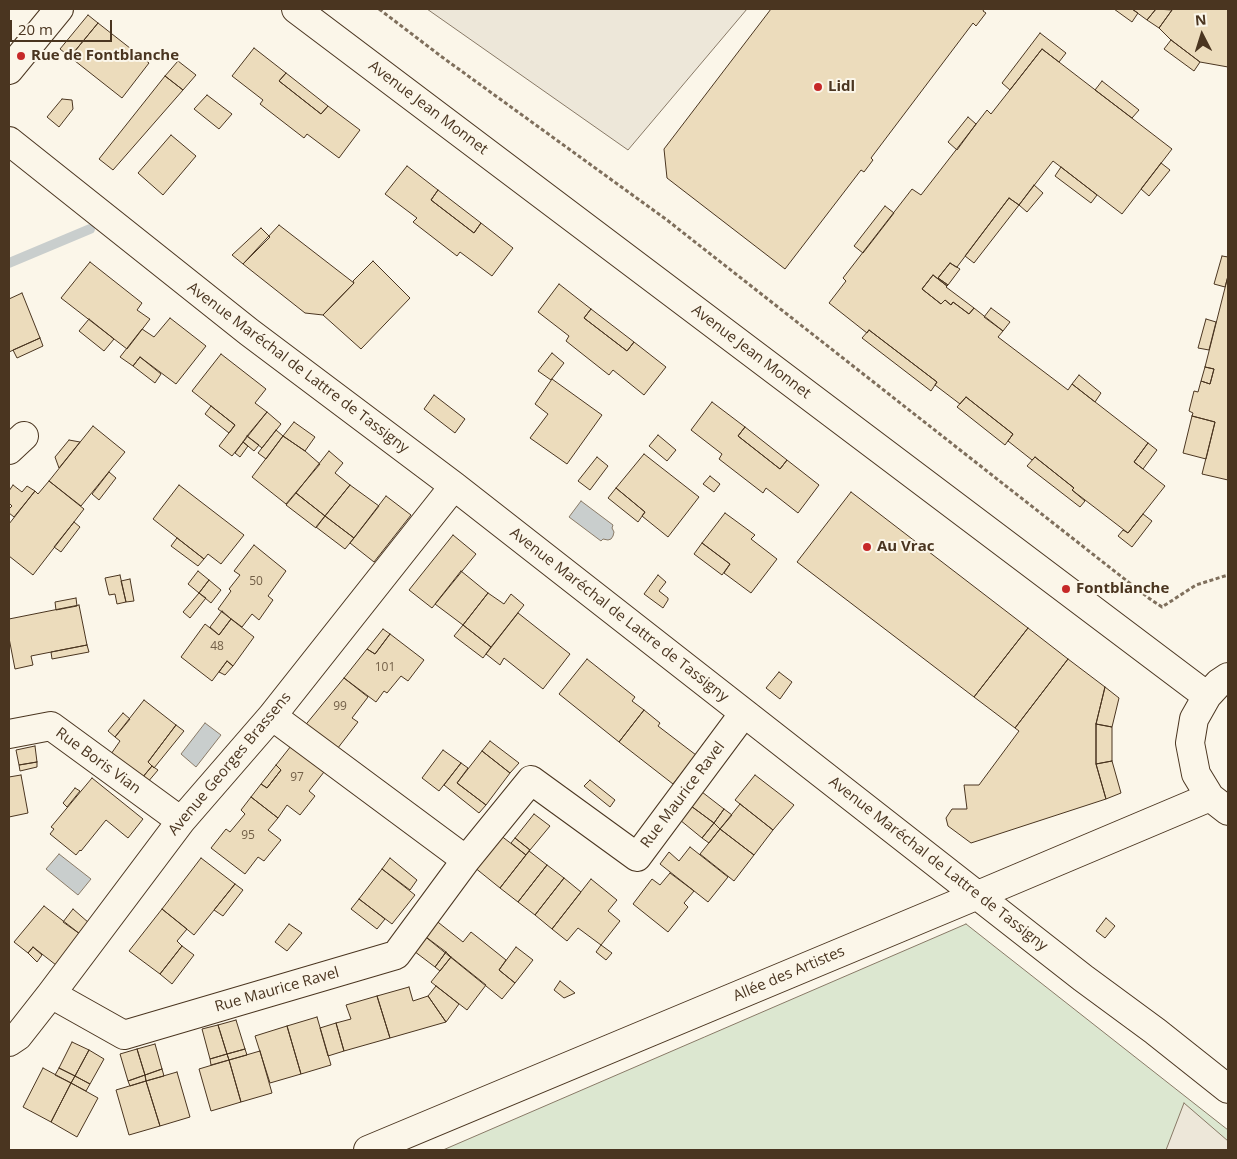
<!DOCTYPE html>
<html>
<head>
<meta charset="utf-8">
<style>
  body { margin:0 }
  #map { position:relative; width:1237px; height:1159px; overflow:hidden; background:#fbf6e9; font-family:"Open Sans",sans-serif }
  canvas { display:block }
  .frame { position:absolute; inset:0; border:10px solid #4a3520; pointer-events:none }
  .north { position:absolute; left:1177px; top:10px; width:50px; height:50px; -webkit-text-stroke:4px #fbf6e9; paint-order:stroke; rotate:355deg; font-size:14px; font-weight:700; line-height:20px; text-align:center; color:#4a3520 }
  .north::after { content:''; display:block; margin:auto; width:18px; height:22px; background:#4a3520; clip-path:polygon(50% 0,100% 100%,50% 72%,0 100%) }
  .scale { position:absolute; left:10px; top:20px; width:102px; height:22px; box-sizing:border-box; border:2px solid #4a3520; border-top:0; padding-left:6px; font-size:15px; line-height:18px; white-space:nowrap; color:#4a3520; -webkit-text-stroke:4px #fbf6e9; paint-order:stroke }
</style>
</head>
<body>
<div id="map">
<canvas width="1237" height="1159"></canvas>
<div class="frame"></div>
<div class="north">N</div>
<div class="scale">20 m</div>
</div>
<script>
const ctx = document.querySelector('canvas').getContext('2d');
ctx.lineJoin = 'round';
function fill(path, color) {
  ctx.fillStyle = color;
  ctx.fill(path, 'evenodd');
}
function poly(rows) {
  const path = new Path2D();
  for (const r of rows) {
    path.moveTo(r[0], r[1]);
    for (let i = 2; i < r.length; i += 2) path.lineTo(r[i], r[i + 1]);
  }
  return path;
}
function trace(path, color, width, dash) {
  ctx.strokeStyle = color;
  ctx.lineWidth = width;
  ctx.lineCap = dash ? 'butt' : 'round';
  ctx.setLineDash(dash || []);
  ctx.stroke(path);
}
function label(font, color, halo, rows, align = 'center') {
  ctx.font = font + ' "Open Sans",sans-serif';
  ctx.lineWidth = 4;
  ctx.setLineDash([]);
  ctx.textBaseline = 'middle';
  ctx.strokeStyle = halo;
  ctx.fillStyle = color;
  for (const [text, x, y, turn = 0] of rows) {
    ctx.save();
    ctx.translate(x, y);
    ctx.rotate((+turn || 0) * Math.PI / 180);
    ctx.textAlign = isNaN(turn) ? turn : align;
    if (halo) ctx.strokeText(text, 0, 0);
    ctx.fillText(text, 0, 0);
    ctx.restore();
  }
}
const green = poly([
  [966,924,1228,1130,1228,1150,443,1150,966,924]
]);
const parking = poly([
  [427,9,747,9,628,150,427,9],
  [1184,1103,1228,1141,1228,1150,1166,1150,1184,1103]
]);
const water = poly([
  [581,501,613,525,612,528,614,532,613,536,611,539,608,540,603,539,601,541,569,517,581,501],
  [205,723,221,735,196,767,181,754,205,723],
  [59,854,91,879,78,895,46,869,59,854]
]);
const stream = poly([
  [9,263,90,229]
]);
const building = poly([
  [771,9,984,9,983,11,986,13,976,26,973,23,871,158,873,160,864,172,861,170,785,269,667,178,664,149,771,9],
  [1114,9,1132,9,1138,13,1132,22,1114,9],
  [1132,9,1156,9,1147,20,1132,9],
  [1156,9,1172,10,1159,28,1147,20,1156,9],
  [1170,9,1228,9,1228,67,1200,62,1171,40,1159,28,1172,10,1170,9],
  [88,15,98,23,70,57,60,49,88,15],
  [98,23,149,63,122,98,70,57,98,23],
  [1040,33,1066,53,1059,62,1042,49,1010,90,1002,83,1040,33],
  [1171,40,1200,62,1194,71,1164,49,1171,40],
  [254,48,286,73,279,81,321,114,328,106,360,130,339,158,307,134,304,138,260,104,263,100,232,76,254,48],
  [1042,49,1172,149,1122,214,1053,161,1019,205,1009,198,957,267,956,267,950,263,938,278,948,285,947,286,933,275,922,289,941,304,945,300,951,305,953,302,969,314,974,308,1003,331,998,337,1068,390,1072,384,1148,443,1134,462,1165,486,1128,533,1072,490,1074,488,1035,457,1032,460,1008,441,1013,434,966,397,960,404,935,385,937,382,869,330,867,333,829,303,846,281,843,278,912,189,921,195,987,110,991,114,1042,49],
  [178,61,196,75,183,90,165,76,178,61],
  [286,73,328,106,321,114,279,81,286,73],
  [165,76,183,90,113,170,99,159,165,76],
  [1102,81,1139,110,1132,118,1095,90,1102,81],
  [207,95,232,114,219,129,194,109,207,95],
  [62,99,72,100,73,109,59,127,47,117,62,99],
  [968,117,976,124,957,150,948,142,968,117],
  [171,135,196,156,163,195,138,173,171,135],
  [1161,163,1170,170,1149,196,1141,189,1161,163],
  [407,166,438,190,431,200,474,233,481,223,513,248,492,276,460,252,457,256,413,222,417,218,385,194,407,166],
  [1061,167,1097,195,1091,203,1055,176,1061,167],
  [1034,185,1043,193,1027,212,1019,205,1034,185],
  [438,190,481,223,474,233,431,200,438,190],
  [1009,198,1019,205,974,263,965,256,1009,198],
  [885,206,894,213,863,253,854,246,885,206],
  [279,225,354,283,323,315,305,313,243,264,279,225],
  [261,228,270,237,243,264,232,255,261,228],
  [1222,256,1228,257,1228,276,1225,287,1214,284,1222,256],
  [373,261,410,298,361,349,323,315,354,283,353,281,373,261],
  [90,262,142,303,137,310,150,319,127,349,61,298,90,262],
  [950,263,960,269,948,285,938,278,950,263],
  [933,275,947,286,946,287,974,308,969,314,953,302,951,305,945,300,941,304,922,289,933,275],
  [1228,276,1228,480,1202,474,1215,422,1192,416,1193,413,1189,411,1194,391,1198,392,1201,381,1210,384,1214,369,1205,367,1228,276],
  [559,284,591,309,584,318,627,351,634,342,666,367,644,395,613,370,609,375,566,341,569,336,538,312,559,284],
  [22,293,40,338,9,352,9,299,22,293],
  [991,308,1010,322,1003,331,984,317,991,308],
  [591,309,634,342,627,351,584,318,591,309],
  [170,318,206,346,176,384,140,357,133,366,120,357,142,329,154,337,170,318],
  [89,319,114,339,104,351,79,331,89,319],
  [1206,319,1216,322,1209,350,1198,348,1206,319],
  [869,330,937,382,931,391,862,338,869,330],
  [40,338,43,346,17,358,13,350,40,338],
  [552,353,564,363,551,380,538,371,552,353],
  [221,354,266,389,255,403,267,412,232,456,219,446,235,425,192,391,221,354],
  [140,357,161,374,155,383,133,366,140,357],
  [1205,367,1214,369,1210,384,1201,381,1205,367],
  [1079,375,1101,393,1095,402,1072,384,1079,375],
  [552,379,602,415,567,464,530,438,548,414,535,404,552,379],
  [434,395,465,419,455,433,424,409,434,395],
  [966,397,1013,434,1005,445,957,407,966,397],
  [712,402,745,427,738,436,780,469,787,460,819,485,798,513,766,488,763,493,719,459,722,454,691,430,712,402],
  [211,406,235,425,229,433,205,414,211,406],
  [267,412,281,424,262,448,247,436,267,412],
  [1192,416,1215,422,1206,459,1183,453,1192,416],
  [294,422,315,437,305,451,283,436,294,422],
  [93,426,125,452,81,506,49,481,93,426],
  [745,427,787,460,780,469,738,436,745,427],
  [276,430,283,436,266,459,258,453,276,430],
  [658,435,676,450,667,461,649,446,658,435],
  [247,436,259,445,254,451,243,442,247,436],
  [283,436,305,451,320,464,286,504,252,477,283,436],
  [69,440,80,442,59,468,55,457,69,440],
  [243,442,248,446,240,457,235,453,243,442],
  [1148,443,1157,450,1143,469,1134,462,1148,443],
  [329,451,343,463,335,473,350,485,325,516,296,493,329,451],
  [644,454,699,497,668,537,642,516,645,512,616,488,644,454],
  [597,457,608,466,590,490,578,481,597,457],
  [1035,457,1074,488,1072,490,1085,501,1080,507,1027,466,1035,457],
  [109,472,116,478,99,500,92,494,109,472],
  [710,476,720,484,714,492,703,484,710,476],
  [49,481,84,509,33,575,9,556,9,524,35,491,38,494,49,481],
  [13,485,22,492,27,486,35,491,14,517,9,513,9,509,12,506,9,503,9,491,13,485],
  [179,485,244,535,221,564,208,554,204,559,153,519,179,485],
  [350,485,379,506,354,538,325,516,350,485],
  [616,488,645,512,638,522,608,498,616,488],
  [851,492,1028,628,974,697,797,562,851,492],
  [296,493,325,516,316,528,286,505,296,493],
  [386,496,411,515,374,562,350,543,386,496],
  [725,513,755,535,751,539,777,559,751,593,724,573,730,564,702,543,725,513],
  [1143,514,1152,521,1132,547,1118,536,1123,530,1128,533,1143,514],
  [325,516,354,538,345,549,316,527,325,516],
  [74,522,80,527,61,552,54,547,74,522],
  [453,535,476,554,432,608,409,590,453,535],
  [177,538,204,559,198,566,171,546,177,538],
  [702,543,730,564,722,575,694,554,702,543],
  [254,545,286,571,268,596,273,600,259,620,252,614,242,627,218,609,231,591,229,589,240,575,234,571,254,545],
  [198,571,209,580,199,593,188,584,198,571],
  [461,571,488,593,463,625,435,604,461,571],
  [120,575,126,602,117,604,115,594,109,595,105,578,120,575],
  [658,575,666,582,659,591,668,598,668,600,663,608,644,594,658,575],
  [130,579,134,601,126,602,121,581,130,579],
  [209,580,221,590,211,603,199,593,209,580],
  [199,593,206,598,190,618,183,612,199,593],
  [488,593,504,604,511,594,524,605,491,647,463,625,488,593],
  [76,598,77,606,56,610,55,602,76,598],
  [79,605,87,645,31,656,33,665,15,669,9,638,9,619,79,605],
  [222,611,231,619,219,635,210,627,222,611],
  [518,613,570,654,543,689,504,658,500,665,486,654,518,613],
  [231,619,254,637,233,666,227,661,212,681,181,657,205,624,219,635,231,619],
  [463,625,491,647,483,658,454,636,463,625],
  [1028,628,1068,659,1015,728,974,697,1028,628],
  [383,629,390,634,375,654,367,649,383,629],
  [390,634,424,660,408,681,401,676,387,693,384,691,376,702,344,678,367,649,375,654,390,634],
  [87,645,89,652,52,659,51,652,87,645],
  [587,659,635,697,632,701,644,710,619,742,559,694,587,659],
  [1068,659,1105,687,1096,724,1096,764,1106,799,971,843,948,826,946,818,952,809,967,809,964,785,979,785,1019,731,1015,728,1068,659],
  [227,661,233,666,225,675,219,672,227,661],
  [779,672,792,682,780,699,766,688,779,672],
  [344,678,368,697,352,718,358,722,334,753,303,728,344,678],
  [1105,687,1119,698,1112,727,1096,724,1105,687],
  [144,700,176,725,148,762,152,766,142,778,111,754,120,741,115,737,144,700],
  [644,710,660,723,658,726,696,755,673,784,619,742,644,710],
  [123,713,130,719,115,737,108,731,123,713],
  [1096,724,1112,727,1112,761,1096,764,1096,724],
  [176,725,184,731,154,768,148,762,176,725],
  [490,741,519,763,510,773,482,751,490,741],
  [35,746,37,762,19,765,16,750,35,746],
  [291,746,324,772,309,791,315,796,300,815,287,805,278,818,251,797,261,784,267,788,281,770,276,765,291,746],
  [443,750,461,763,439,791,422,778,443,750],
  [482,751,510,773,486,805,457,783,482,751],
  [1112,761,1121,793,1106,799,1096,764,1112,761],
  [37,762,37,767,20,771,19,765,37,762],
  [461,763,468,768,457,783,486,805,479,813,444,785,461,763],
  [276,765,281,770,267,788,261,784,276,765],
  [152,766,158,770,147,783,142,778,152,766],
  [21,775,28,813,9,817,9,777,21,775],
  [755,775,794,805,773,830,735,800,755,775],
  [92,778,143,819,128,838,106,820,81,851,80,850,76,855,50,834,54,829,51,827,92,778],
  [590,780,615,800,610,807,584,786,590,780],
  [75,788,80,791,67,807,63,803,75,788],
  [702,792,724,809,714,823,691,806,702,792],
  [251,797,278,818,268,830,281,840,264,861,258,857,245,874,211,848,226,829,230,832,245,814,241,810,251,797],
  [740,804,773,830,754,855,720,829,740,804],
  [691,806,714,823,702,838,680,820,691,806],
  [724,809,732,815,720,829,714,823,724,809],
  [534,814,550,826,530,850,515,838,534,814],
  [714,823,720,829,709,843,702,838,714,823],
  [720,829,754,855,734,881,700,854,720,829],
  [500,835,526,855,500,888,474,867,500,835],
  [515,838,530,850,526,855,511,843,515,838],
  [690,847,728,877,708,902,660,864,669,852,679,861,690,847],
  [529,851,547,865,518,902,500,888,529,851],
  [201,858,235,884,194,935,162,909,201,858],
  [390,858,417,880,410,890,382,869,390,858],
  [547,865,564,878,535,915,518,902,547,865],
  [382,869,415,895,392,924,359,899,382,869],
  [670,873,694,891,684,903,688,907,668,932,633,904,652,879,660,885,670,873],
  [564,878,581,892,552,929,535,915,564,878],
  [591,879,617,900,608,911,620,921,601,945,578,928,567,941,552,929,591,879],
  [235,884,243,890,223,916,214,910,235,884],
  [359,899,385,919,377,929,351,909,359,899],
  [44,906,80,934,56,965,33,947,28,953,14,942,44,906],
  [73,909,89,923,80,934,63,922,73,909],
  [162,909,187,929,177,941,182,946,160,974,129,951,162,909],
  [1106,918,1115,926,1105,938,1096,931,1106,918],
  [434,919,463,942,471,932,506,960,499,970,515,983,502,999,422,934,434,919],
  [289,924,302,933,287,951,275,942,289,924],
  [422,934,446,952,435,967,410,948,422,934],
  [601,945,612,953,606,960,596,952,601,945],
  [182,946,194,955,172,984,160,974,182,946],
  [33,947,42,955,37,962,28,953,33,947],
  [516,947,533,960,515,983,499,970,516,947],
  [446,952,451,957,440,971,435,967,446,952],
  [451,957,486,985,467,1010,431,982,451,957],
  [560,981,575,993,564,998,554,990,560,981],
  [436,986,459,1004,446,1022,428,996,436,986],
  [409,987,413,1001,428,996,446,1022,390,1038,377,996,409,987],
  [377,996,390,1038,344,1051,336,1023,351,1019,346,1005,377,996],
  [317,1017,331,1065,301,1074,287,1026,317,1017],
  [236,1020,245,1049,227,1054,218,1025,236,1020],
  [336,1023,344,1051,328,1056,320,1028,336,1023],
  [218,1025,227,1054,210,1059,202,1029,218,1025],
  [287,1026,301,1074,270,1083,255,1036,287,1026],
  [72,1042,89,1050,75,1076,59,1068,72,1042],
  [155,1044,162,1069,145,1075,137,1049,155,1044],
  [137,1049,145,1075,128,1081,120,1054,137,1049],
  [245,1049,247,1055,229,1060,227,1054,245,1049],
  [89,1050,104,1059,90,1084,75,1076,89,1050],
  [260,1051,272,1093,241,1102,229,1060,260,1051],
  [227,1054,229,1060,211,1065,210,1059,227,1054],
  [229,1060,241,1102,211,1111,199,1069,229,1060],
  [43,1068,71,1083,51,1122,23,1107,43,1068],
  [59,1068,75,1076,71,1083,55,1075,59,1068],
  [162,1069,164,1076,146,1081,145,1075,162,1069],
  [177,1072,190,1117,160,1126,146,1081,177,1072],
  [145,1075,146,1081,130,1086,128,1081,145,1075],
  [75,1076,90,1084,86,1091,71,1083,75,1076],
  [146,1081,160,1126,129,1135,116,1090,146,1081],
  [71,1083,98,1098,77,1137,51,1122,71,1083]
]);
const path = poly([
  [379,9,442,57,667,220,1150,599,1162,607,1196,585,1228,575]
]);
const minor = poly([
  [296,9,1207,696],
  [9,70,59,9],
  [9,141,249,332,454,486,1083,978,1155,1031,1228,1089],
  [9,450,24,436],
  [1228,677,1219,683,1207,696,1194,719,1190,743,1196,774,1210,797,1228,811],
  [272,716,466,860],
  [9,734,51,726,181,821],
  [51,994,124,1035,396,955,466,860,531,780,637,857,744,713],
  [9,1042,18,1036,51,994,181,821,272,716,454,486],
  [368,1150,978,895,1210,797]
]);
const markers = [
  [21,56,5,"#c62828"],
  [818,87,5,"#c62828"],
  [867,547,5,"#c62828"],
  [1066,589,5,"#c62828"]
];
const numberNames = [
  ["50",256,582],
  ["48",217,647],
  ["101",385,668],
  ["99",340,707],
  ["97",297,778],
  ["95",248,836]
];
const poiNames = [
  ["Rue de Fontblanche",31,56],
  ["Lidl",828,87],
  ["Au Vrac",877,547],
  ["Fontblanche",1076,589]
];
const streetNames = [
  ["Avenue Jean Monnet",428,108,37],
  ["Avenue Jean Monnet",751,352,37],
  ["Avenue Maréchal de Lattre de Tassigny",298,368,37],
  ["Avenue Maréchal de Lattre de Tassigny",619,615,38],
  ["Rue Boris Vian",98,761,36],
  ["Avenue Georges Brassens",230,764,-50],
  ["Rue Maurice Ravel",683,795,-53],
  ["Avenue Maréchal de Lattre de Tassigny",938,864,38],
  ["Allée des Artistes",789,974,-23],
  ["Rue Maurice Ravel",277,990,-16]
];
fill(green, '#dce7d0');
trace(green, '#887966', 1);
fill(parking, '#ede7d9');
trace(parking, '#887966', 1);
fill(water, '#c9cecd');
trace(water, '#887966', 1);
trace(stream, '#c9cecd', 10);
fill(building, '#ecdcbc');
trace(building, '#4a3520', 1);
trace(minor, '#4a3520', 30);
trace(path, '#7f6f5c', 3, [4, 2.5]);
trace(minor, '#fbf6e9', 28);
for (const [x, y, r, color] of markers) {
  const dot = new Path2D();
  dot.arc(x, y, r, 0, 2 * Math.PI);
  ctx.fillStyle = color;
  ctx.fill(dot);
  trace(dot, '#fbf6e9', 2);
}
label('12px', '#725f47', null, numberNames);
label('bold 15px', '#4a3520', '#fbf6e9', poiNames, 'left');
label('15px', '#4a3520', '#fbf6e9', streetNames);
</script>
</body>
</html>
